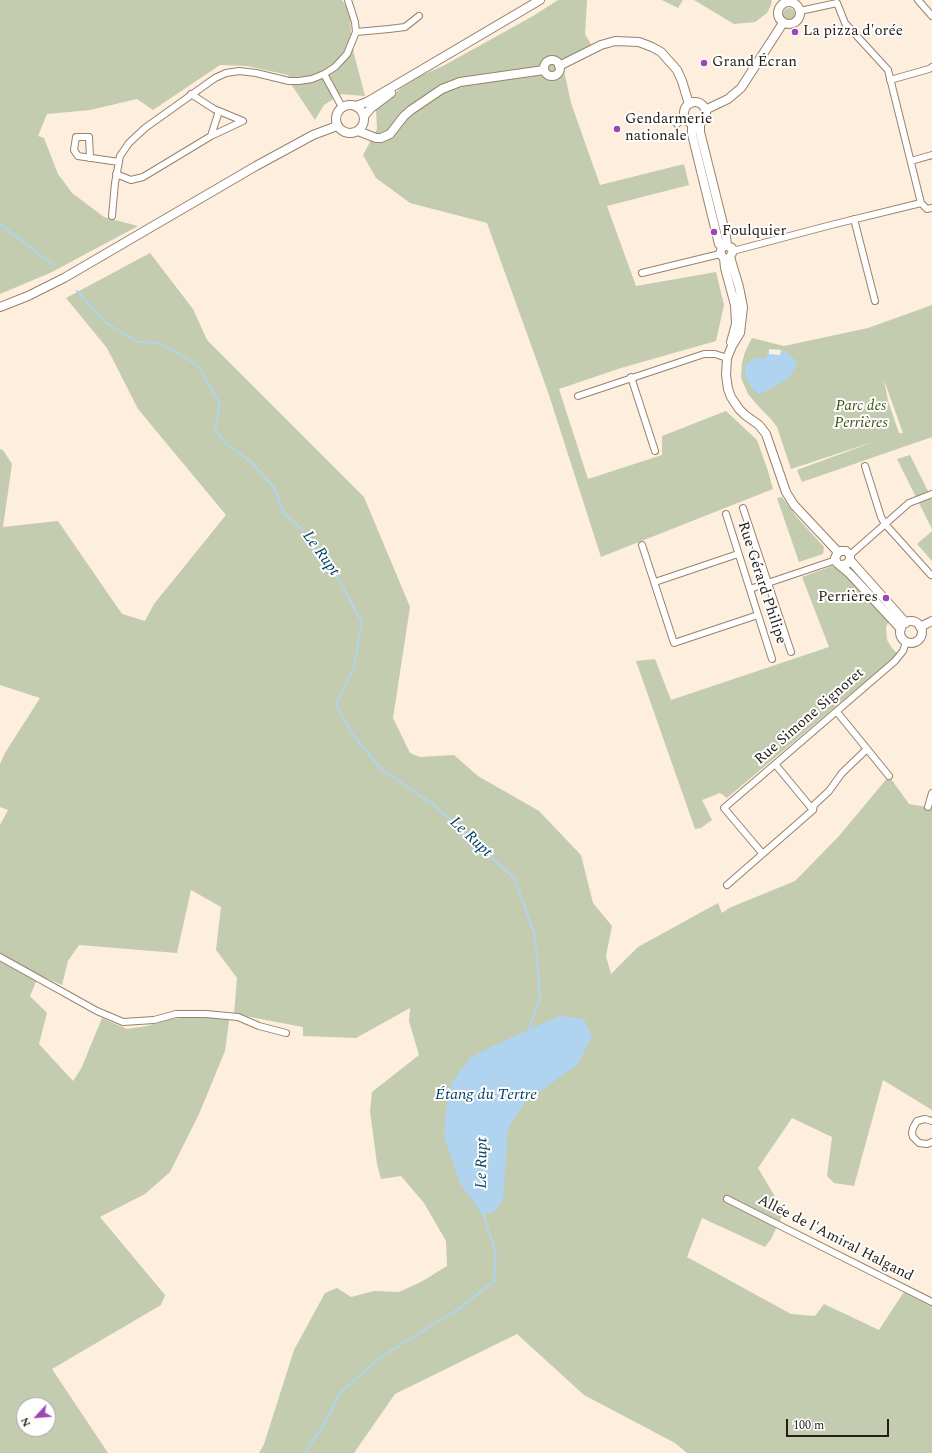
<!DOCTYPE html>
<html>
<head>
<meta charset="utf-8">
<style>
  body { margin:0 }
  #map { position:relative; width:932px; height:1453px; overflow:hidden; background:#fdeede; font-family:Spectral,serif }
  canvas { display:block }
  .north { position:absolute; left:16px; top:1397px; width:40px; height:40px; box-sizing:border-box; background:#fefefe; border:1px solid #a8a4a0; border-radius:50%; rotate:244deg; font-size:11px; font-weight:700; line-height:16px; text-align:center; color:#261d14 }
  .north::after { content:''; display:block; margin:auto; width:14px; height:18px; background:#9d47b3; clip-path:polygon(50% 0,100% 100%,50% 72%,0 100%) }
  .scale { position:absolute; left:786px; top:1419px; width:103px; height:18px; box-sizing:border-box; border:2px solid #261d14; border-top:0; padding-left:5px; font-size:12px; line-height:14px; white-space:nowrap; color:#261d14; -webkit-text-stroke:3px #fefefe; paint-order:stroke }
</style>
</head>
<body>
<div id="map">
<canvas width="932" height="1453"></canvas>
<div class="north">N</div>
<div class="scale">100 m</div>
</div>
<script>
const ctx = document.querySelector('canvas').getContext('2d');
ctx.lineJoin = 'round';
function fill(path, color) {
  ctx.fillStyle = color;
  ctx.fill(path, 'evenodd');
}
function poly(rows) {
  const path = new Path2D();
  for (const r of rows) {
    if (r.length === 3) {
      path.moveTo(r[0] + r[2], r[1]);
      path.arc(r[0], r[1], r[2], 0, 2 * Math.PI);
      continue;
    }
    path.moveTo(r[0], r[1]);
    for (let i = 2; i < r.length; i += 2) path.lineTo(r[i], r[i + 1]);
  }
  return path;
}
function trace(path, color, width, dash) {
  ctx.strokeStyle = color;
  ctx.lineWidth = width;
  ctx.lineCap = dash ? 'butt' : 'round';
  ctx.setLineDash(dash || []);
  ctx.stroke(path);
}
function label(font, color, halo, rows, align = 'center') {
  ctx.font = font + ' Spectral,serif';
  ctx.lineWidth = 4;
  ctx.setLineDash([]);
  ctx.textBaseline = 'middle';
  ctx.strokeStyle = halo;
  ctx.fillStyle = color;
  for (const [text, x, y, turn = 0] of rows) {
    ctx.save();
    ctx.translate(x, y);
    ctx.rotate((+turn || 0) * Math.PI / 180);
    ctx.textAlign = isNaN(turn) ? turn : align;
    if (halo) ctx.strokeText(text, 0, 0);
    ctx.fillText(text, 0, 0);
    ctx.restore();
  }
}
const green = poly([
  [0,0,342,0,350,12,351,33,354,54,365,96,341,94,324,105,315,120,291,84,288,75,247,66,220,65,153,110,137,99,90,110,47,114,38,136,44,138,58,174,72,193,104,217,138,226,50,273,0,294],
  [558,0,587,0,585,34,592,46,562,61,571,103,600,185,684,164,689,185,607,206,636,286,716,272,724,305,716,341,621,368,559,389,588,479,662,455,662,436,726,411,757,440,768,471,773,489,601,557,548,392,487,223,410,203,376,178,363,155,377,129,376,110,401,88,417,77,443,66,533,16],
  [662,0,683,0,678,8],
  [694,0,772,0,771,5,767,13,755,22,734,24],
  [789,14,6],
  [150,253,193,309,207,340,364,497,410,607,393,718,410,753,420,757,454,755,478,776,539,811,581,855,593,903,612,926,606,956,611,974,638,947,718,903,722,913,729,908,795,881,839,836,889,776,909,804,932,808,932,1110,883,1080,854,1186,834,1183,827,1176,832,1137,792,1118,758,1168,784,1212,771,1239,765,1247,702,1218,687,1257,791,1314,815,1316,824,1304,879,1330,907,1287,932,1301,932,1453,687,1453,675,1443,584,1395,517,1334,395,1394,354,1453,259,1453,264,1444,294,1350,325,1293,337,1288,351,1297,374,1291,399,1292,421,1282,447,1266,446,1241,424,1203,401,1176,381,1179,377,1164,370,1111,372,1092,419,1055,409,1021,410,1008,356,1038,303,1036,303,1027,234,1014,237,978,216,950,221,907,191,890,177,953,79,945,68,961,62,985,39,975,30,996,47,1013,39,1044,73,1081,81,1069,102,1018,127,1029,147,1026,171,1019,230,1014,225,1051,199,1114,170,1172,145,1194,100,1217,165,1295,161,1305,52,1369,108,1453,0,1453,0,825,8,810,0,807,0,764,5,753,40,698,0,685,0,449,3,450,12,464,3,527,58,521,122,614,145,621,154,604,226,515,138,409,107,348,66,298],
  [24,1405,48,1405,48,1429,24,1429],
  [932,305,932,437,802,482,797,470,876,441,791,469,777,427,770,418,759,407,748,394,741,378,742,363,745,352,752,338,784,346,868,328],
  [884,380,903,433,899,433,888,401],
  [910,455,932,499,932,529,897,459],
  [782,497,795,515,824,547,823,554,799,562,777,498],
  [932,531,932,561,917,544],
  [832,566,844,570,889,621,886,627,887,640,892,648,898,654,727,798,720,793,702,800,712,820,701,828,695,829,636,661,655,659,671,700,829,647,802,577]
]);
const water = poly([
  [769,349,782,350,792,356,797,364,789,378,761,394,753,390,745,377,745,365,756,357,763,359,767,356],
  [559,1016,584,1019,592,1037,578,1064,524,1103,508,1129,503,1200,495,1211,483,1215,460,1183,444,1136,446,1111,452,1082,470,1058,493,1046]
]);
const pier = poly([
  [769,349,781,350,780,355,769,354]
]);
const stream = poly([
  [0,224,55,266],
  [77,291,105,322,137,342,160,343,197,365,220,403,215,429,225,443,251,462,273,486,285,514,304,531,340,582,362,622,354,667,336,704,353,735,381,769,434,805,515,879,535,936,540,998,528,1031],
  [305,1453,328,1418,339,1394,381,1357,460,1308,494,1281,496,1254,483,1213]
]);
const street = poly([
  [918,0,932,16],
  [356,32,389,29,405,27,419,16],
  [324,74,342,107],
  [890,80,929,69,932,67],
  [677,124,685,117],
  [211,136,219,111],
  [90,158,89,137,76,137,74,150,78,156,119,162],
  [911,161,932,155],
  [116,174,131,180,143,177,211,136,243,121,214,109,191,94],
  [921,203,927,209,932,208],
  [112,216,115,183,120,156,129,143,145,128,215,78,226,73,239,71,256,73,289,81,299,81,312,79,324,74,335,67,347,54,356,32,355,22,348,0],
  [854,219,875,301],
  [733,251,831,225,921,203,888,70,845,23,837,3,800,11],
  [642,273,720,254],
  [631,377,655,451],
  [578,396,704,354,715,354,727,358],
  [865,466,881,517,885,524,931,575],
  [743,508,791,652],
  [726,514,772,659],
  [642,545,674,643,758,615],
  [850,555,909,503,932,494],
  [655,582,738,554],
  [750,589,836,560],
  [837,712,889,776],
  [775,764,813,810],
  [928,807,932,793],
  [762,853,724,808,895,661,903,651,906,642],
  [727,885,813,810,814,805,829,791,842,773,867,749],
  [0,957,97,1011,123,1022,154,1020,176,1014,206,1014,238,1017,259,1026,286,1033],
  [932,1121,925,1119,917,1121,913,1128,912,1133,913,1137,919,1143,927,1144,932,1142],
  [727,1199,932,1302]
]);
const secondary = poly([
  [789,13,11],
  [552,68,8],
  [559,66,601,45,615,41,639,42,652,47,661,52,677,70,682,81,689,104],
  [695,113,11],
  [350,119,14],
  [356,106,367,102,540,0],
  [705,110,728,99,741,88,783,23],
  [364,116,371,108,391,93],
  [692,123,692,134,719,244,722,247,720,254,724,258,725,268,735,305,736,324,731,342],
  [700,123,700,132,726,236,727,246],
  [358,131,376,138,381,138,390,134,404,116,411,110,442,89,460,82,544,70],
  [727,246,732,248,733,251,730,257,739,287,743,307,740,333,732,346,727,358,726,375,728,389,731,397,739,409,745,415,759,425,766,434,786,492,794,505,838,552],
  [0,307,28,296,64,278,256,166,313,135,337,126],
  [850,560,906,623],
  [842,565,847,564,850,560,850,555,846,551,840,551,837,554,835,558,837,563,850,574,901,629],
  [911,632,11],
  [920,627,932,621]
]);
const markers = [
  [795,32,4,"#9d47b3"],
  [704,63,4,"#9d47b3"],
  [617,129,4,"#9d47b3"],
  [714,232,4,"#9d47b3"],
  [886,598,4,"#9d47b3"]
];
const poiNames = [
  ["La pizza d'orée",803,32],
  ["Grand Écran",712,63],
  ["Gendarmerie",625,120],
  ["nationale",625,137],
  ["Foulquier",722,232],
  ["Perrières",878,598,"right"]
];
const parkNames = [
  ["Parc des",861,407],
  ["Perrières",861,424]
];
const streetNames = [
  ["Rue Gérard Philipe",761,583,72],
  ["Rue Simone Signoret",810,717,-41],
  ["Allée de l'Amiral Halgand",835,1239,27]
];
const waterNames = [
  ["Le Rupt",320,554,54],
  ["Le Rupt",470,838,43],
  ["Étang du Tertre",486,1096],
  ["Le Rupt",483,1163,-89]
];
fill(green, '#c3ccae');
fill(water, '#b0d4ef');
fill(pier, '#fdeede');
trace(stream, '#b0d4ef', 2);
trace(street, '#99826a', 8);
trace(secondary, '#99826a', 10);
trace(street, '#fff', 6);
trace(secondary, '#fff', 8);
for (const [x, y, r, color] of markers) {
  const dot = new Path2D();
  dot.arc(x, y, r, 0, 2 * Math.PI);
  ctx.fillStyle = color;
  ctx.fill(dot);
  trace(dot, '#fefefe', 1.5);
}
label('15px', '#261d14', '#fefefe', poiNames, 'left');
label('italic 15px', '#414f14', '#fefefe', parkNames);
label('15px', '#261d14', '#fefefe', streetNames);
label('italic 16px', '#024164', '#fefefe', waterNames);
</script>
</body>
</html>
